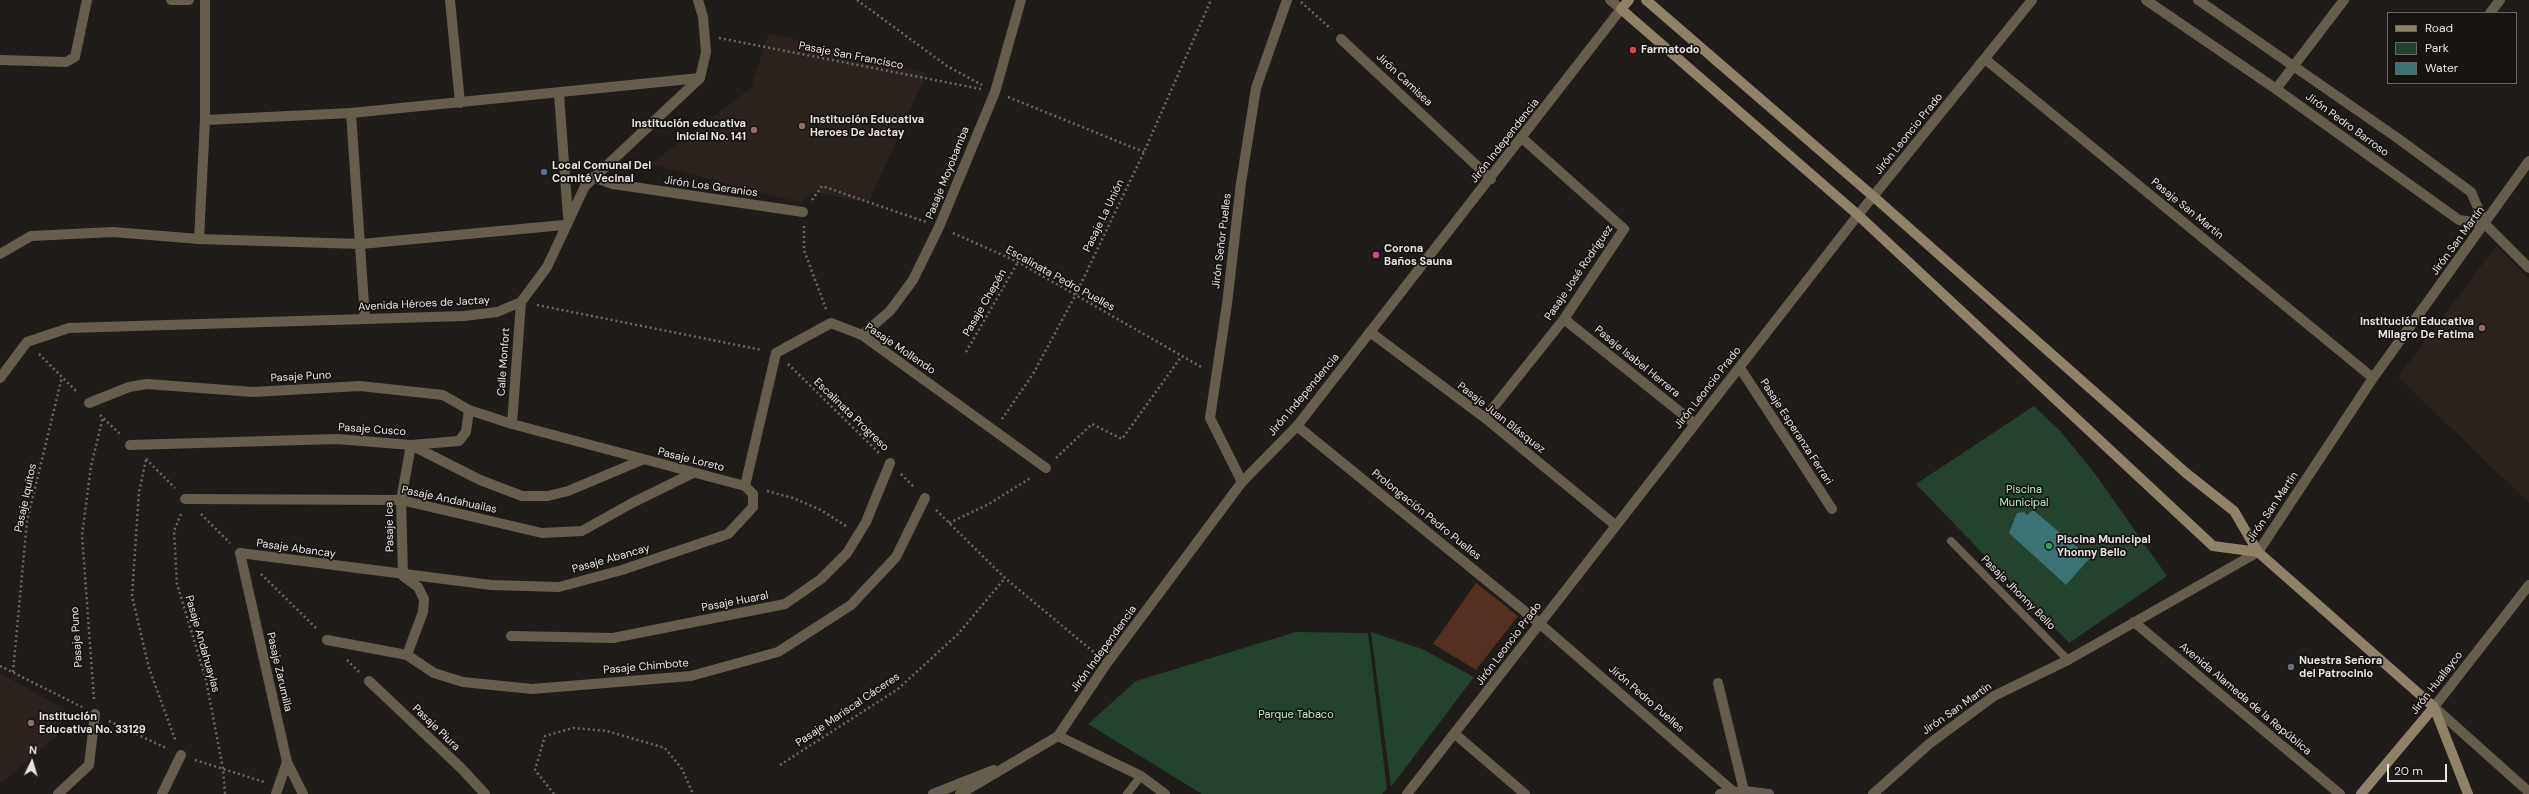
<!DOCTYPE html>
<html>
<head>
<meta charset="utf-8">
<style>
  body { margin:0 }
  #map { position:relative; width:2529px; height:794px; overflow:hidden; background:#201c1a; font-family:"DM Sans",sans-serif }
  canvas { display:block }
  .legend { position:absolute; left:2387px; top:12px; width:130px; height:72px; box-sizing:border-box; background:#171311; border:1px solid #6a6765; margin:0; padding:5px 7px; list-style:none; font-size:12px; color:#e7e4e3 }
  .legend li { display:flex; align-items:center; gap:8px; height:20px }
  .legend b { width:20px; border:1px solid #6a6765 }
  .north { position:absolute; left:12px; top:742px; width:40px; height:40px; -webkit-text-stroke:3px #171311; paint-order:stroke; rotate:5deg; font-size:11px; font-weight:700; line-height:16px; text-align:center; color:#e7e4e3 }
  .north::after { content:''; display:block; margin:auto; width:14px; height:18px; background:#e7e4e3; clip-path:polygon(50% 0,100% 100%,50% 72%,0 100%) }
  .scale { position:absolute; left:2387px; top:764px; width:60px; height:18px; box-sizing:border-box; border:2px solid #e7e4e3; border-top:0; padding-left:5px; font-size:12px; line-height:14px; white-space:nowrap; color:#e7e4e3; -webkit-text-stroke:3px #171311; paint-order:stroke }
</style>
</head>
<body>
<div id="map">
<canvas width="2529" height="794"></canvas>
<ul class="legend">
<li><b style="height:5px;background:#908268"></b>Road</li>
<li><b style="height:11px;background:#23432f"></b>Park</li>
<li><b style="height:11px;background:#3a7373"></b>Water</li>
</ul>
<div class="north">N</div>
<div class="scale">20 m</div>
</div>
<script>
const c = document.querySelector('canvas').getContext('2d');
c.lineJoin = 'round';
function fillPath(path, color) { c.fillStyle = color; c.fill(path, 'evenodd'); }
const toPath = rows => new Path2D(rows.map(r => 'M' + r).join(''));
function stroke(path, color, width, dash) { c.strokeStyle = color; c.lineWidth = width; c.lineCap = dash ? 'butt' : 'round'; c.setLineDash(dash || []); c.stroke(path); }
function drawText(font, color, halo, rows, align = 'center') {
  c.font = font + ' "DM Sans",sans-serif'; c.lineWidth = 3.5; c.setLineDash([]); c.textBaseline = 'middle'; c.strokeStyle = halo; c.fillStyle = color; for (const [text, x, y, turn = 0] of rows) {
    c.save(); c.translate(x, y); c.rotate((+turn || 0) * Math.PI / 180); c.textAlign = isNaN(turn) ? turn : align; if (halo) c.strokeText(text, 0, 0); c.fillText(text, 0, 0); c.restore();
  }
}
fillPath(toPath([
  [769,33,927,73,868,203,814,192,801,203,651,164,751,88],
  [2496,246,2529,279,2529,503,2398,377],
  [0,673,66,710,57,736,0,784]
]), '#2d231e');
fillPath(toPath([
  [2034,406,2060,431,2093,471,2167,576,2069,643,1916,484],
  [1296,632,1368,633,1387,789,1382,794,1202,794,1088,724,1136,681],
  [1371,632,1422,649,1474,677,1391,787]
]), '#23432f');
fillPath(toPath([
  [2033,510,2090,558,2066,585,2009,533,2017,513,2024,512,2027,515]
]), '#3a7373');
fillPath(toPath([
  [1476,583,1518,616,1476,670,1433,644]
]), '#553020');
stroke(toPath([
  [857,0,947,66,982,85],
  [1301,2,1331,29],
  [719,38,981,89],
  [1008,97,1144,152],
  [812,200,822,186,926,222],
  [804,226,804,250,826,309],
  [953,233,1018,262,1203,368],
  [537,305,762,350],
  [966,352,1018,262],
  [39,354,78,393],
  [788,364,879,453],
  [100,415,121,435],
  [1002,419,1033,374,1075,296,1144,152,1211,0],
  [1056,458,1092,424,1122,439,1181,357],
  [146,459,175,488],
  [146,460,139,492,132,596,149,668,176,742],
  [901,474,915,488],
  [767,491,793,498,821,510,846,526],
  [936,510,1005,578,1096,654],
  [181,514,174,531,177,584,206,680,223,769,225,794],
  [201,514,230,543],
  [949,523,989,504,1032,477],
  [261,574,317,629],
  [347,660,359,672],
  [0,666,82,707],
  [13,672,27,521,62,377],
  [94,699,82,535,91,466,103,417],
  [109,721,168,749],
  [195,760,264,782],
  [780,765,898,689,958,634,1005,578],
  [554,794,535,770,545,736,573,728,607,731,665,748,682,769,693,794]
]), '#6e6a68', 2.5, [2, 3]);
stroke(toPath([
  [1951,541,2068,660],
  [1127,794,1141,776]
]), '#665d4d', 8);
stroke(toPath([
  [171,0,189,0],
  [450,0,460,103],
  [2146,0,2276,89,2459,220,2485,224,2529,268],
  [2198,0,2396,137,2471,192,2485,224],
  [2490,13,2500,0],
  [1341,39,1491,179],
  [1985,59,2373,378],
  [0,60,66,62,75,57,87,0],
  [2276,89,2344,0],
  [559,94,568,217],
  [351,113,365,319],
  [205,120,351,113,700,78],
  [592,177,613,184,803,212],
  [199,239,205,120,205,0],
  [0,254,31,236,113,232,199,239,361,244,564,225],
  [1564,319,1695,424],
  [1370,332,1485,418,1615,525],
  [862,335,890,311,913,280,939,227,995,92,1021,0],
  [1740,368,1832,509],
  [89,403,129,387,147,384,253,392,360,386,443,395,469,410,512,424,745,486],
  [1485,418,1564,319,1624,229,1522,138],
  [512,424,521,302],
  [1297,426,1539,623,1736,794],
  [130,445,337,439,411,445,480,480,522,496,548,496,568,491,642,460],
  [1242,482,1210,418,1227,304,1241,183,1256,88,1287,0],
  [745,486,776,353,831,323,862,335,1046,468],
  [185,499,401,500,542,533,582,531,632,503,693,473],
  [2134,622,2340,794],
  [511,636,613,638,785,604,821,579,847,553,866,522,890,463],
  [327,640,407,655,434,673,463,682,532,689,691,676,778,652,851,605,896,557,925,498],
  [407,655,423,612,424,599,418,587,403,576,401,500,411,445,459,441,466,432,469,410],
  [369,681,462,769,485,794],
  [1718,683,1744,791],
  [2434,707,2529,792],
  [1455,734,1525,794],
  [1058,736,1141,776,1165,794],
  [58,794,89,765,95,714],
  [162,794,181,755],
  [276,794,287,762],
  [303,794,287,762,240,553,491,585,559,587,622,570,728,534,753,507,753,494,745,486],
  [933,794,994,770],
  [1407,794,1858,215,2032,0],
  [1720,794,1744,791,1769,794],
  [1873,794,1929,744,1994,696,2068,660,2258,552,2373,378,2529,161]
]), '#665d4d', 10);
stroke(toPath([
  [0,378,27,342,69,328,464,316,497,312,521,302,547,267,585,186,700,78,706,52,703,17,698,0],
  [2434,707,2529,585],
  [960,794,1058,736,1107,663,1242,482,1297,426,1621,9,1610,0]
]), '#665d4d', 10);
stroke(toPath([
  [1629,0,1621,9,1858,215,2213,546,2258,552],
  [1646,0,1874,197,2186,473,2234,511,2258,552,2434,707,2468,794],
  [2361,794,2434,707]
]), '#908268', 10);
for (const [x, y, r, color] of [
  [1633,50,4,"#e0444e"],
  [802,126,4,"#8d6e63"],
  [754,130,4,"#8d6e63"],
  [544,172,4,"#5c6f8a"],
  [1376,255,4,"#d1479c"],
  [2482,328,4,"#8d6e63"],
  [2049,546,4,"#2e9e5b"],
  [2291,667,4,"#6b7280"],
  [31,723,4,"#8d6e63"]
]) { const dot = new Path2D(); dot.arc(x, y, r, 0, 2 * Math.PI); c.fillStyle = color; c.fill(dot); stroke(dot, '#171311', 1.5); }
drawText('bold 11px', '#e7e4e3', '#171311', [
  ["Farmatodo",1641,50],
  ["Institución Educativa",810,120],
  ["Heroes De Jactay",810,133],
  ["Institución educativa",746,124,"right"],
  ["inicial No. 141",746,137,"right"],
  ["Local Comunal Del",552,166],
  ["Comité Vecinal",552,179],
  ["Corona",1384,249],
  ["Baños Sauna",1384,262],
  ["Institución Educativa",2474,322,"right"],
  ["Milagro De Fatima",2474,335,"right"],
  ["Piscina Municipal",2057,540],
  ["Yhonny Bello",2057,553],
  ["Nuestra Señora",2299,661],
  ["del Patrocinio",2299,674],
  ["Institución",39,717],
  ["Educativa No. 33129",39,730]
], 'left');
drawText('11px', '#e7e4e3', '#171311', [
  ["Pasaje San Francisco",851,56,11],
  ["Jirón Camisea",1404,80,43],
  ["Jirón Pedro Barroso",2347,125,36],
  ["Jirón Leoncio Prado",1909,134,-51],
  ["Jirón Independencia",1505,141,-52],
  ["Pasaje Moyobamba",948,173,-68],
  ["Jirón Los Geranios",711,187,8],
  ["Pasaje San Martín",2187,209,39],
  ["Pasaje La Unión",1104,216,-64],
  ["Jirón Señor Puelles",1222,241,-83],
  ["Jirón San Martín",2458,241,-54],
  ["Pasaje José Rodríguez",1579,273,-56],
  ["Escalinata Pedro Puelles",1060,279,29],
  ["Pasaje Chepén",985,303,-60],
  ["Avenida Héroes de Jactay",424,304,-3],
  ["Pasaje Mollendo",900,349,34],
  ["Calle Monfort",504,362,-86],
  ["Pasaje Isabel Herrera",1637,362,39],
  ["Pasaje Puno",301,377,-3],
  ["Jirón Leoncio Prado",1708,388,-52],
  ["Jirón Independencia",1304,395,-50],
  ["Escalinata Progreso",851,415,44],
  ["Pasaje Juan Blásquez",1501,418,38],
  ["Pasaje Cusco",372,430,4],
  ["Pasaje Esperanza Ferrari",1796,432,57],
  ["Pasaje Loreto",691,460,14],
  ["Pasaje Iquitos",26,498,-78],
  ["Pasaje Andahuailas",449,500,12],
  ["Jirón San Martín",2273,507,-56],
  ["Prolongación Pedro Puelles",1426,515,39],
  ["Pasaje Ica",390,527,-91],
  ["Pasaje Abancay",296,549,8],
  ["Pasaje Abancay",611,559,-16],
  ["Pasaje Jhonny Bello",2018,593,45],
  ["Pasaje Huaral",735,602,-11],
  ["Pasaje Puno",77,637,-94],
  ["Pasaje Andahuaylas",202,644,74],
  ["Jirón Leoncio Prado",1509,644,-53],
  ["Jirón Independencia",1104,649,-54],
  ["Pasaje Chimbote",646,667,-5],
  ["Pasaje Zarumilla",279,672,77],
  ["Jirón Huallayco",2437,683,-52],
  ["Jirón Pedro Puelles",1646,699,41],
  ["Avenida Alameda de la República",2245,699,40],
  ["Jirón San Martín",1957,709,-35],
  ["Pasaje Mariscal Cáceres",848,710,-34],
  ["Pasaje Piura",436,728,44]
]);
drawText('11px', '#adefc3', '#171311', [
  ["Piscina",2024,490],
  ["Municipal",2024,503],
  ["Parque Tabaco",1296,715]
]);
</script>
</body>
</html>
